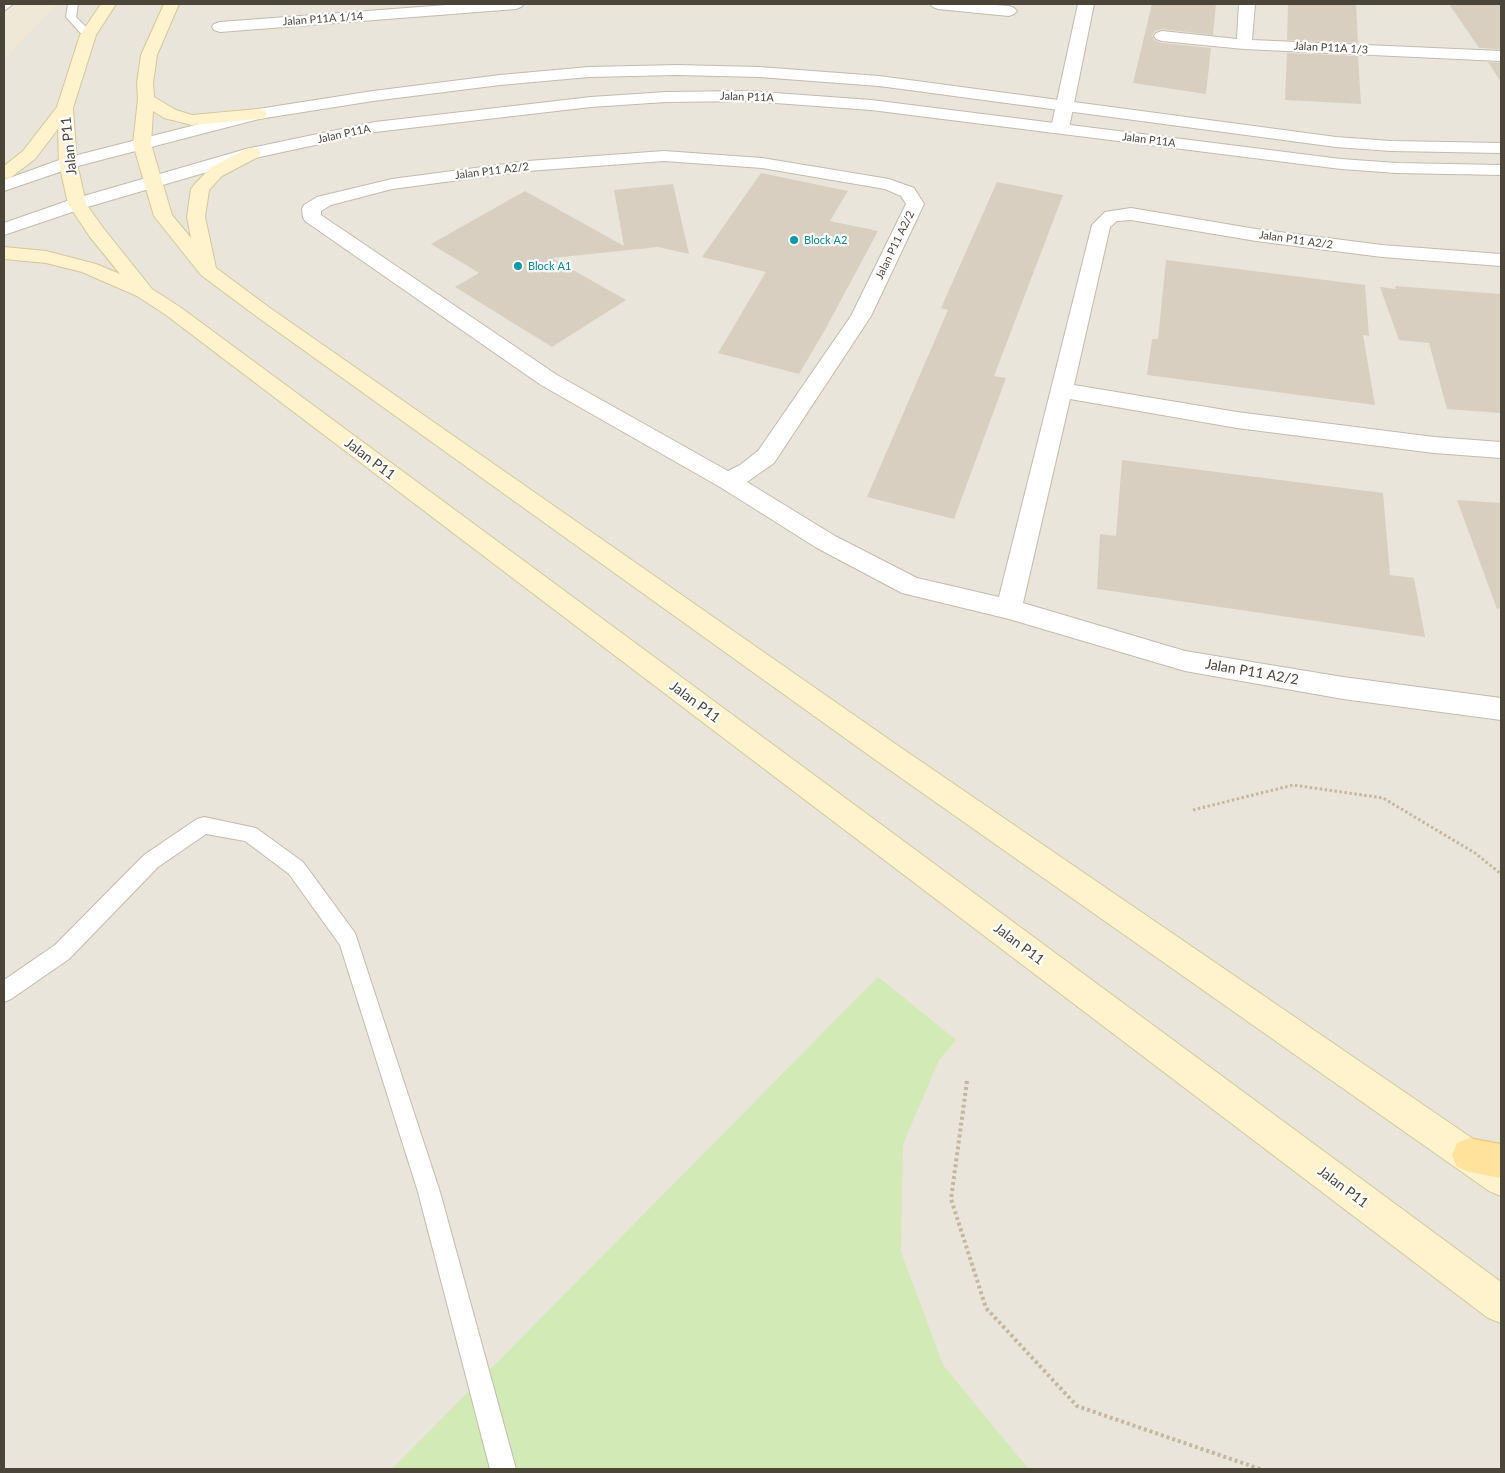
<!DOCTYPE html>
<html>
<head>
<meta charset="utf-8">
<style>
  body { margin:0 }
  #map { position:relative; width:1505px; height:1473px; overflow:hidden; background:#f6f3ec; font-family:Lato,sans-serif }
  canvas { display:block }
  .frame { position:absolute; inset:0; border:5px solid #4b4439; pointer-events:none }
</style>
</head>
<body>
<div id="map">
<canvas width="1505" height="1473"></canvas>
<div class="frame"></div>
</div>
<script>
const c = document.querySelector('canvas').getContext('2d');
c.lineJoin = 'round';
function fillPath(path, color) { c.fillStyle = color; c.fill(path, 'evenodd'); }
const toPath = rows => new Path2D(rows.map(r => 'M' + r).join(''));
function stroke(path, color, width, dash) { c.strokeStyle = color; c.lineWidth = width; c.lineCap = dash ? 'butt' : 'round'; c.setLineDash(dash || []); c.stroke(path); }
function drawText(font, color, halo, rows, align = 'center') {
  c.font = font + ' Lato,sans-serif'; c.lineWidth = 4.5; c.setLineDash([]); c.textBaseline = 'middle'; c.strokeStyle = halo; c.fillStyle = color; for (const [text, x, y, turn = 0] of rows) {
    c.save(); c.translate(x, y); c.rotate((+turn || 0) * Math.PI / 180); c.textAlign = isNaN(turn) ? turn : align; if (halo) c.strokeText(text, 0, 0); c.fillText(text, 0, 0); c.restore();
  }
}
fillPath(toPath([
  [4,4,1501,4,1501,1469,4,1469]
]), '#eae5da');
fillPath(toPath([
  [4,4,57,4,8,56,4,56]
]), '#efe8d6');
fillPath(toPath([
  [878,977,956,1040,939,1060,903,1144,901,1252,943,1365,1026,1466,1032,1469,392,1469]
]), '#d2eab5');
fillPath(toPath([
  [1152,4,1216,4,1213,35,1162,29,1155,31,1152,35,1154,40,1162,43,1211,48,1206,94,1133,83],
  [1288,4,1356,4,1358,43,1287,40],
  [1449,4,1501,4,1501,49,1479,48],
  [1287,53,1358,56,1361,104,1285,100],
  [1488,62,1501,63,1501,82],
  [761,173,848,191,830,221,878,231,826,328,799,374,718,353,766,272,702,257],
  [997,182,1063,195,994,376,1006,378,954,519,867,497,948,310,941,308],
  [673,184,689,254,658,247,552,258,626,300,552,347,455,287,479,273,431,244,525,191,624,246,614,190],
  [1166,260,1365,285,1369,336,1363,335,1375,405,1147,375,1152,339,1158,339],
  [1395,286,1501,294,1501,413,1447,409,1429,343,1399,340,1380,287,1396,289],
  [1122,460,1383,493,1390,575,1414,578,1425,637,1097,589,1100,534,1116,536],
  [1457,500,1501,503,1501,608,1497,609]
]), '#d8cfc1');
const service = toPath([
  [4,4,13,4,4,11,4,4],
  [68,4,78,4,76,17,92,33,92,37,84,37,68,19,66,17,68,4],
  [204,817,256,828,303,862,355,933,440,1192,516,1469,490,1469,418,1192,340,945,289,874,245,841,206,834,158,867,69,959,11,999,4,1002,4,980,55,945,144,855,197,819,204,817]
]);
const minor = toPath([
  [460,4,524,4,521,7,516,9,220,32,214,30,212,27,214,24,220,22,460,4],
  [930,4,982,4,1009,6,1014,8,1017,11,1014,14,1009,16,938,9,933,7,930,4],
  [1078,4,1094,4,1069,128,1066,132,1060,133,1054,132,1051,128,1078,4],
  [1239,4,1255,4,1252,40,1501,51,1501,61,1244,49,1162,41,1156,39,1154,36,1156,33,1162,31,1237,39,1239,4],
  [664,151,762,158,889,179,914,188,924,204,871,316,774,463,747,482,835,536,917,578,999,597,1092,225,1105,212,1131,208,1256,229,1382,245,1501,254,1501,266,1382,257,1256,241,1131,220,1117,221,1110,227,1074,385,1237,412,1434,437,1501,442,1501,458,1434,453,1237,428,1070,399,1023,603,1185,651,1343,677,1501,698,1501,720,1343,699,1185,671,1009,619,902,593,817,548,720,487,541,385,305,221,303,217,302,209,304,205,317,197,392,179,528,161,664,151],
  [664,161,762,168,885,189,901,196,906,204,851,316,758,451,740,465,728,471,557,375,321,215,321,211,331,205,392,189,528,171,664,161]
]);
const tertiary = toPath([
  [677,65,759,67,879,76,1336,137,1391,141,1501,143,1501,153,1391,151,1336,147,879,86,759,77,677,75,589,77,500,85,373,101,259,119,74,167,4,191,4,180,62,159,258,109,373,91,500,75,589,67,677,65],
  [748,91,871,100,1341,159,1397,163,1501,165,1501,175,1397,173,1341,169,871,110,748,101,666,102,591,107,375,132,255,158,84,208,4,235,4,223,70,200,246,149,375,122,591,97,666,92,748,91]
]);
const secondary = toPath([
  [101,4,116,4,96,35,73,108,77,163,86,204,104,229,152,289,180,307,1501,1282,1501,1323,1488,1318,166,315,137,296,82,272,46,263,4,259,4,247,46,251,96,264,120,274,90,237,68,204,59,163,58,129,35,159,10,178,4,179,4,166,23,151,57,107,80,35,101,4],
  [164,4,179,4,157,55,153,83,154,97,176,110,192,115,258,109,264,110,267,114,264,118,258,119,192,125,164,118,153,111,151,144,172,215,191,238,187,217,191,189,194,185,210,168,246,149,252,148,258,149,261,153,258,157,222,176,209,190,205,217,216,268,270,308,897,745,1501,1158,1501,1196,1489,1191,877,761,256,316,201,275,154,216,133,144,138,99,137,83,141,55,164,4]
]);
const primary = toPath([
  [1469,1138,1501,1144,1501,1178,1469,1172,1457,1167,1452,1155,1457,1143,1469,1138]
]);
stroke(service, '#c2bbae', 2);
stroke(minor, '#c2bbae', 2);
stroke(tertiary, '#c2bbae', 2);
stroke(secondary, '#d6c79b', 2);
stroke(primary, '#e6c16a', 2);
stroke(toPath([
  [1193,810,1293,785,1383,798,1475,853,1501,874]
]), '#c4b79f', 3, [2.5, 2.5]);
stroke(toPath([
  [967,1081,951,1199,986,1308,1077,1406,1260,1469]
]), '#c4b79f', 4, [3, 3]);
fillPath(service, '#fff');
fillPath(minor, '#fff');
fillPath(tertiary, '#fff');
fillPath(secondary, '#fff3cd');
fillPath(primary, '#ffe39c');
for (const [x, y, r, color] of [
  [794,240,5,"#0f9aa8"],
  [518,266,5,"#0f9aa8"]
]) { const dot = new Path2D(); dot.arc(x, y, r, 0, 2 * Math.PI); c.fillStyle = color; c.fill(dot); stroke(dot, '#fff', 2); }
drawText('11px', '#4b4439', '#fff', [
  ["Jalan P11A 1/14",323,19,-4],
  ["Jalan P11A 1/3",1331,48,3],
  ["Jalan P11A",747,97,2],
  ["Jalan P11A",344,134,-12],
  ["Jalan P11A",1149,140,7],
  ["Jalan P11 A2/2",492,171,-7],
  ["Jalan P11 A2/2",1296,240,8],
  ["Jalan P11 A2/2",895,245,-64]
]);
drawText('11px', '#0d838f', '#fff', [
  ["Block A2",804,240],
  ["Block A1",528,266]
], 'left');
drawText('14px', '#4b4439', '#fff', [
  ["Jalan P11",69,146,-96],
  ["Jalan P11",370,459,37],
  ["Jalan P11 A2/2",1252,672,10],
  ["Jalan P11",695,702,37],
  ["Jalan P11",1019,944,37],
  ["Jalan P11",1343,1187,37]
]);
</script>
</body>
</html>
